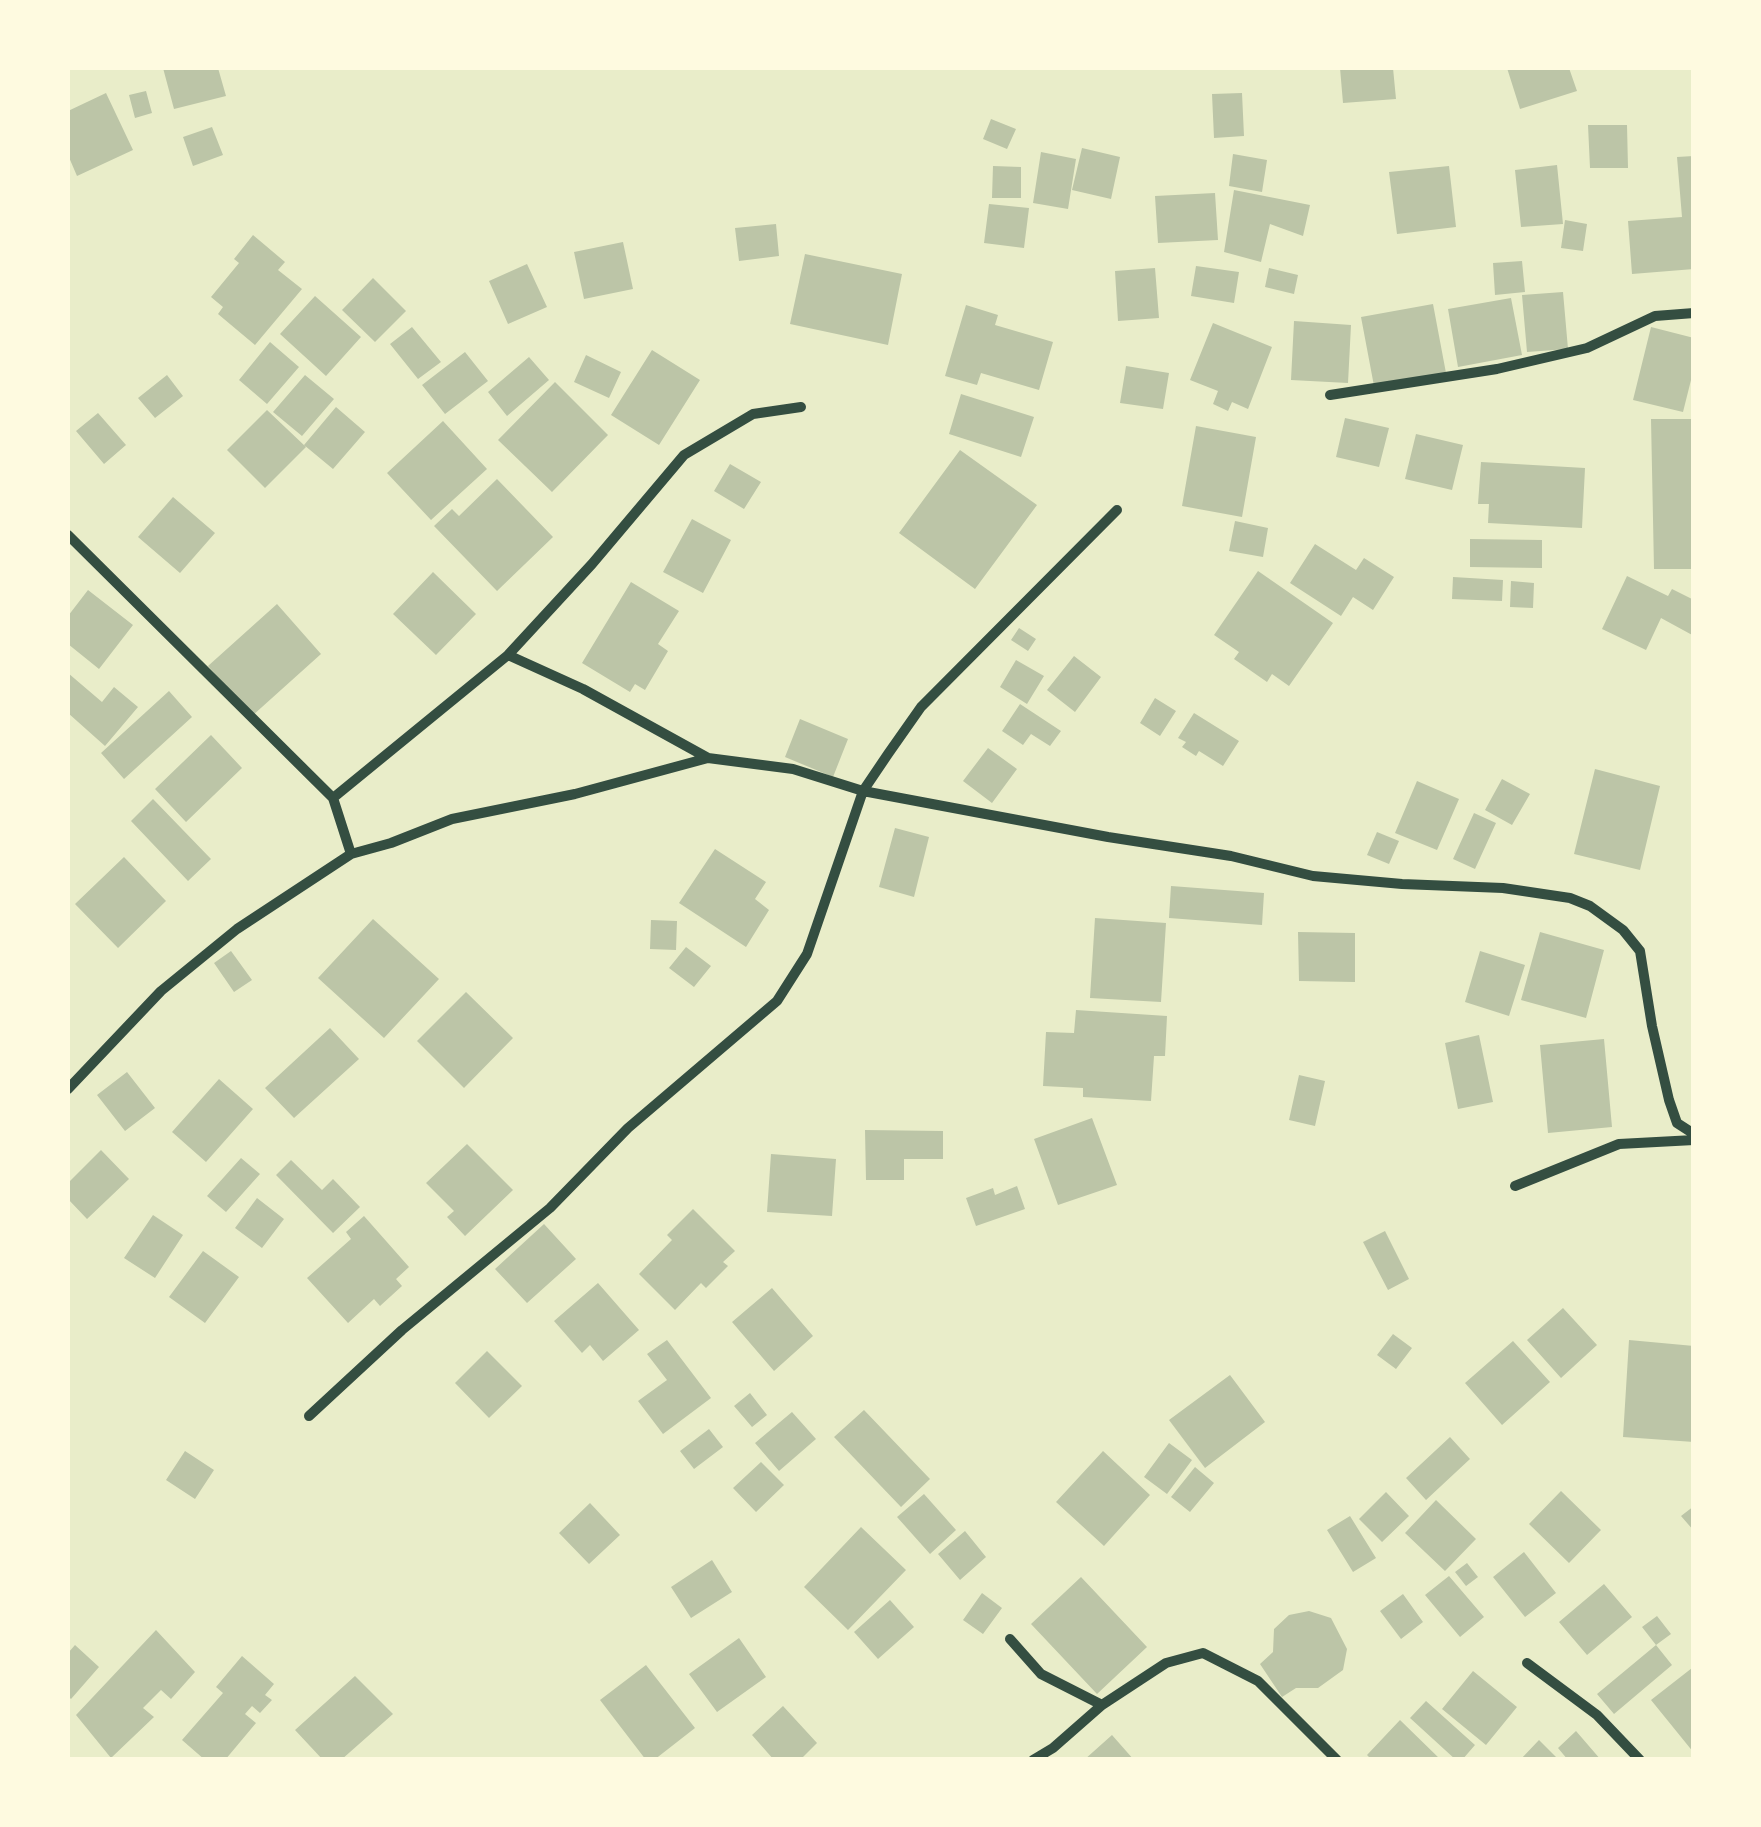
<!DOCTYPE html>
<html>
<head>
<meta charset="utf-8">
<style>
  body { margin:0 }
  #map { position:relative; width:1761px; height:1827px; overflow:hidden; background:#e9edc9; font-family:"DM Sans",sans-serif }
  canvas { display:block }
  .frame { position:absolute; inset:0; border:70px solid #fefae0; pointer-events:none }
</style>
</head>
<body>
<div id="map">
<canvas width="1761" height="1827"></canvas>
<div class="frame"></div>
</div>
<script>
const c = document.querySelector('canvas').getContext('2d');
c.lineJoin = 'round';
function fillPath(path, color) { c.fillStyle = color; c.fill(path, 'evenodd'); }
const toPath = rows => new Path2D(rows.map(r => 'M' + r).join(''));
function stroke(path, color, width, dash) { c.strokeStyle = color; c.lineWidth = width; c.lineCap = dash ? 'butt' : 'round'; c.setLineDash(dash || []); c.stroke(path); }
fillPath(toPath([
  [163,68,218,68,226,96,174,109],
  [1340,68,1393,68,1396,99,1343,103],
  [1507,68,1569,68,1577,91,1520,109],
  [146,91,152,113,135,118,129,95],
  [106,93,133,150,77,176,68,155,68,111],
  [1242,93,1244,136,1214,138,1212,94],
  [991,119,1016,129,1007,149,983,139],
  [1588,125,1627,125,1628,168,1590,168],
  [212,127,223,155,193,166,183,137],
  [1082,148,1120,157,1111,199,1072,190],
  [1041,152,1076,159,1068,209,1033,203],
  [1233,154,1267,160,1262,192,1229,186],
  [1694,156,1694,269,1632,274,1628,221,1682,217,1677,157],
  [1557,165,1563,224,1521,227,1515,170],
  [993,166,1021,167,1021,198,992,198],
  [1449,166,1456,227,1397,234,1389,172],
  [1234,190,1310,205,1303,236,1270,224,1261,262,1224,252],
  [1215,193,1218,240,1158,243,1155,196],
  [989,204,1029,208,1024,248,984,243],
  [1565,220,1587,224,1583,251,1561,248],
  [776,224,779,256,739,261,735,228],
  [253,235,285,262,278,270,302,289,255,345,218,314,223,307,211,297,239,263,234,259],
  [623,242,633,289,584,299,574,252],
  [805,254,902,274,888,345,790,324],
  [1522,261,1525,292,1495,295,1493,263],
  [527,264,547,307,508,324,489,281],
  [1196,266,1239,272,1234,303,1191,296],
  [1155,268,1159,318,1118,321,1115,271],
  [1269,268,1298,275,1294,294,1265,287],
  [373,278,406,311,375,342,342,310],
  [1563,292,1568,349,1527,352,1522,295],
  [315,296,361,337,326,376,280,334],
  [1511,298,1522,355,1458,367,1448,309],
  [1433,304,1446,373,1374,386,1361,317],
  [966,305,998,315,995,325,1053,342,1039,390,981,373,977,385,945,376],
  [1294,321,1351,325,1348,383,1291,380],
  [1213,323,1272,347,1248,409,1232,402,1228,411,1213,404,1218,391,1190,380],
  [412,327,441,362,418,379,390,344],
  [1651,327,1694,338,1694,368,1683,412,1633,400],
  [270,342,299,367,267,404,239,380],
  [652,350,700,380,659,445,611,415],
  [465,352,488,381,445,414,422,385],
  [586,355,621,372,609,398,574,382],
  [529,357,549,380,507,416,488,392],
  [1126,366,1169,373,1163,409,1120,403],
  [167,375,183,396,155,418,138,398],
  [305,375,334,399,302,436,273,412],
  [555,382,608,435,552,492,498,440],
  [961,394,1034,417,1021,457,949,434],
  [336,407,365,432,333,469,304,445],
  [267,410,306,447,265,488,227,450],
  [98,413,126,445,104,464,76,431],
  [1345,418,1389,428,1379,467,1336,457],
  [1651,419,1694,419,1694,569,1654,569],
  [443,421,487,469,431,520,387,473],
  [1196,426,1256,437,1242,517,1182,506],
  [1416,434,1463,445,1452,490,1405,479],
  [960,450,1037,505,975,589,899,533],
  [1481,462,1585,468,1582,528,1488,523,1489,504,1478,504],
  [730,464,761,482,744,509,714,491],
  [497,479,553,537,497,591,434,526,452,509,459,516],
  [173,497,215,533,180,573,138,537],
  [692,519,731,540,703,593,663,572],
  [1235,521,1268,528,1263,557,1229,551],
  [1470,539,1542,540,1542,568,1470,567],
  [1315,544,1356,570,1364,558,1394,577,1373,610,1353,597,1341,616,1290,583],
  [1258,571,1333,623,1289,686,1272,674,1267,682,1234,659,1239,652,1214,635],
  [433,572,476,614,436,655,393,614],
  [1627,576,1668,596,1672,589,1694,600,1694,636,1661,618,1646,650,1602,629],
  [1453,577,1503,580,1502,601,1452,599],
  [1511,581,1534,583,1533,608,1510,607],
  [631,582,679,611,658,644,668,651,645,690,635,684,630,692,582,663],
  [88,590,133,625,99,669,68,644,68,616],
  [277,604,321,654,252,716,208,666],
  [1019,628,1036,639,1028,651,1011,640],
  [1074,656,1101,677,1075,712,1047,690],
  [1016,660,1044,676,1027,704,1000,687],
  [68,673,102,702,114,687,138,707,105,746,68,713],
  [169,691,192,717,124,779,101,753],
  [1155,698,1176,711,1160,736,1140,723],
  [1020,704,1061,731,1050,746,1031,734,1023,745,1002,731],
  [1194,713,1239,741,1223,766,1199,751,1196,756,1182,747,1186,742,1178,738],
  [800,719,848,739,833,777,785,757],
  [211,735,242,768,186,822,155,789],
  [988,748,1017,769,992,803,963,781],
  [1595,769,1660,786,1640,870,1574,854],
  [1502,779,1530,794,1512,825,1485,810],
  [1417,781,1459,799,1437,850,1395,833],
  [153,799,211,859,188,881,131,821],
  [1474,813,1496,823,1475,869,1453,859],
  [895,828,929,837,914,897,879,887],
  [1377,832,1399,841,1389,864,1367,855],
  [715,849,766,882,755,899,769,910,746,947,679,903],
  [124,857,166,901,118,948,75,904],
  [1171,886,1264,893,1262,925,1169,918],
  [1095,918,1166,923,1161,1002,1090,998],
  [373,919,439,979,384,1038,318,978],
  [651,920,677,921,676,950,650,949],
  [1298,932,1355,933,1355,982,1299,981],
  [1540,932,1604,950,1586,1018,1521,1000],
  [686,947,711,966,694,987,669,968],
  [231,951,252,980,234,992,214,963],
  [1480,951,1525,965,1509,1016,1465,1002],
  [466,992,513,1038,464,1088,417,1041],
  [1076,1010,1167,1016,1165,1056,1154,1056,1151,1101,1083,1097,1083,1088,1043,1086,1046,1032,1074,1033],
  [330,1028,359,1059,294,1118,265,1088],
  [1479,1035,1493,1102,1458,1109,1445,1043],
  [1604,1039,1612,1127,1548,1133,1540,1045],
  [127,1072,155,1108,125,1131,97,1095],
  [1299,1075,1325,1081,1315,1126,1289,1120],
  [219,1079,253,1109,206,1162,172,1132],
  [1092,1118,1117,1185,1058,1205,1034,1139],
  [865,1130,943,1131,943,1159,904,1159,904,1180,866,1180],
  [467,1144,513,1190,465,1236,447,1217,454,1211,426,1183],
  [101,1150,129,1179,87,1219,68,1199,68,1183],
  [771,1154,836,1159,832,1216,767,1212],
  [241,1158,260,1174,226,1212,207,1196],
  [291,1160,322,1190,333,1179,360,1207,333,1233,276,1175],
  [1017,1186,1025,1209,976,1226,966,1198,993,1188,995,1195],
  [257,1198,284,1219,262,1248,235,1228],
  [693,1209,735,1251,723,1262,728,1266,706,1288,701,1283,675,1310,639,1274,672,1240,667,1235],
  [153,1215,183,1235,155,1278,124,1258],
  [364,1216,409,1267,396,1279,402,1286,380,1306,374,1299,348,1323,307,1278,351,1239,346,1232],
  [544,1224,576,1259,527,1303,495,1269],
  [1385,1231,1409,1279,1388,1290,1363,1242],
  [203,1251,239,1277,205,1323,169,1297],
  [598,1283,639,1330,603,1361,590,1345,582,1353,554,1321],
  [772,1288,813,1336,774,1371,732,1322],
  [1563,1308,1597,1345,1561,1378,1527,1340],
  [1393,1334,1412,1348,1396,1369,1377,1355],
  [667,1340,711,1398,663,1434,638,1401,667,1380,647,1354],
  [1629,1340,1694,1346,1694,1442,1623,1437],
  [1513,1341,1550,1382,1502,1425,1465,1383],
  [487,1351,522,1386,489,1418,455,1383],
  [1230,1375,1265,1422,1205,1468,1169,1420],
  [750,1393,767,1415,752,1427,734,1406],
  [864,1410,930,1479,901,1507,834,1437],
  [792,1412,816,1439,779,1471,755,1443],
  [709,1429,723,1447,694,1469,680,1451],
  [1450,1437,1470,1459,1426,1500,1406,1478],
  [1169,1443,1192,1460,1167,1494,1144,1477],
  [185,1451,214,1470,195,1499,166,1480],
  [1103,1451,1150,1495,1104,1546,1056,1502],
  [761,1462,784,1485,756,1512,733,1488],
  [1195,1467,1214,1483,1190,1512,1171,1497],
  [1561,1491,1601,1530,1569,1563,1529,1524],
  [1386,1492,1409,1516,1382,1542,1359,1519],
  [924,1494,956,1530,930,1554,897,1517],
  [1436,1500,1476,1539,1445,1571,1405,1533],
  [590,1503,620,1535,589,1564,559,1533],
  [1694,1506,1694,1531,1681,1516],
  [1350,1516,1376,1558,1353,1572,1327,1530],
  [861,1527,906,1570,848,1630,804,1587],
  [965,1531,986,1557,960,1580,938,1554],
  [1524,1552,1556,1593,1525,1617,1493,1577],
  [712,1560,732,1592,691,1618,671,1587],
  [1467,1563,1478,1577,1466,1586,1455,1572],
  [1449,1576,1484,1617,1460,1637,1425,1595],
  [1081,1577,1147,1647,1097,1694,1031,1624],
  [1604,1584,1632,1617,1587,1655,1559,1622],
  [982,1593,1002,1608,983,1634,963,1620],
  [1403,1594,1423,1622,1401,1639,1380,1611],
  [890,1600,914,1627,878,1659,854,1632],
  [1309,1611,1331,1618,1347,1649,1343,1670,1318,1688,1296,1688,1282,1697,1260,1664,1273,1652,1274,1629,1289,1615],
  [1657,1616,1671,1634,1656,1645,1642,1627],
  [156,1630,195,1672,171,1699,161,1690,143,1708,154,1717,111,1758,76,1715],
  [739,1638,766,1677,717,1712,689,1674],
  [75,1645,99,1667,71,1699,68,1696,68,1653],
  [1656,1645,1672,1665,1614,1714,1597,1694],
  [242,1656,274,1684,265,1695,272,1700,260,1713,252,1706,245,1714,256,1723,225,1760,205,1760,182,1740,223,1693,216,1687],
  [646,1665,695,1728,654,1760,646,1760,600,1700],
  [1692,1668,1694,1670,1694,1753,1651,1700],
  [1473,1671,1517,1707,1486,1745,1442,1709],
  [355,1676,393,1714,341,1760,323,1760,295,1730],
  [1426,1701,1475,1745,1462,1760,1456,1760,1410,1718],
  [783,1706,817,1743,800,1760,774,1760,752,1735],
  [1400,1720,1441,1760,1372,1760,1367,1755],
  [1576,1731,1601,1760,1568,1760,1558,1748],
  [1112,1735,1134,1760,1084,1760],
  [1539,1740,1559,1760,1520,1760]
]), '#bcc5a7');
stroke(toPath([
  [1330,395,1497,369,1587,348,1655,316,1694,313],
  [68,535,333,798,351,854],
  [508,655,583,689,708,758],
  [333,798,508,655,592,564,684,455,753,414,801,407],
  [68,1089,161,991,237,929,351,854,391,843,452,819,575,794,708,758,793,769,863,791,1108,837,1231,856,1313,876,1402,884,1503,888,1570,898,1590,906,1623,930,1640,951,1652,1026,1669,1100,1677,1123,1694,1134],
  [1515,1186,1619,1144,1694,1140],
  [309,1416,402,1330,550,1208,628,1128,777,1001,807,954,863,791,888,754,921,707,1117,510],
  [1010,1639,1041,1674,1102,1705],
  [1527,1663,1597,1715,1640,1760],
  [1033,1760,1053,1748,1102,1705,1166,1663,1203,1653,1258,1681,1337,1760]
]), '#344e41', 10);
</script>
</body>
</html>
